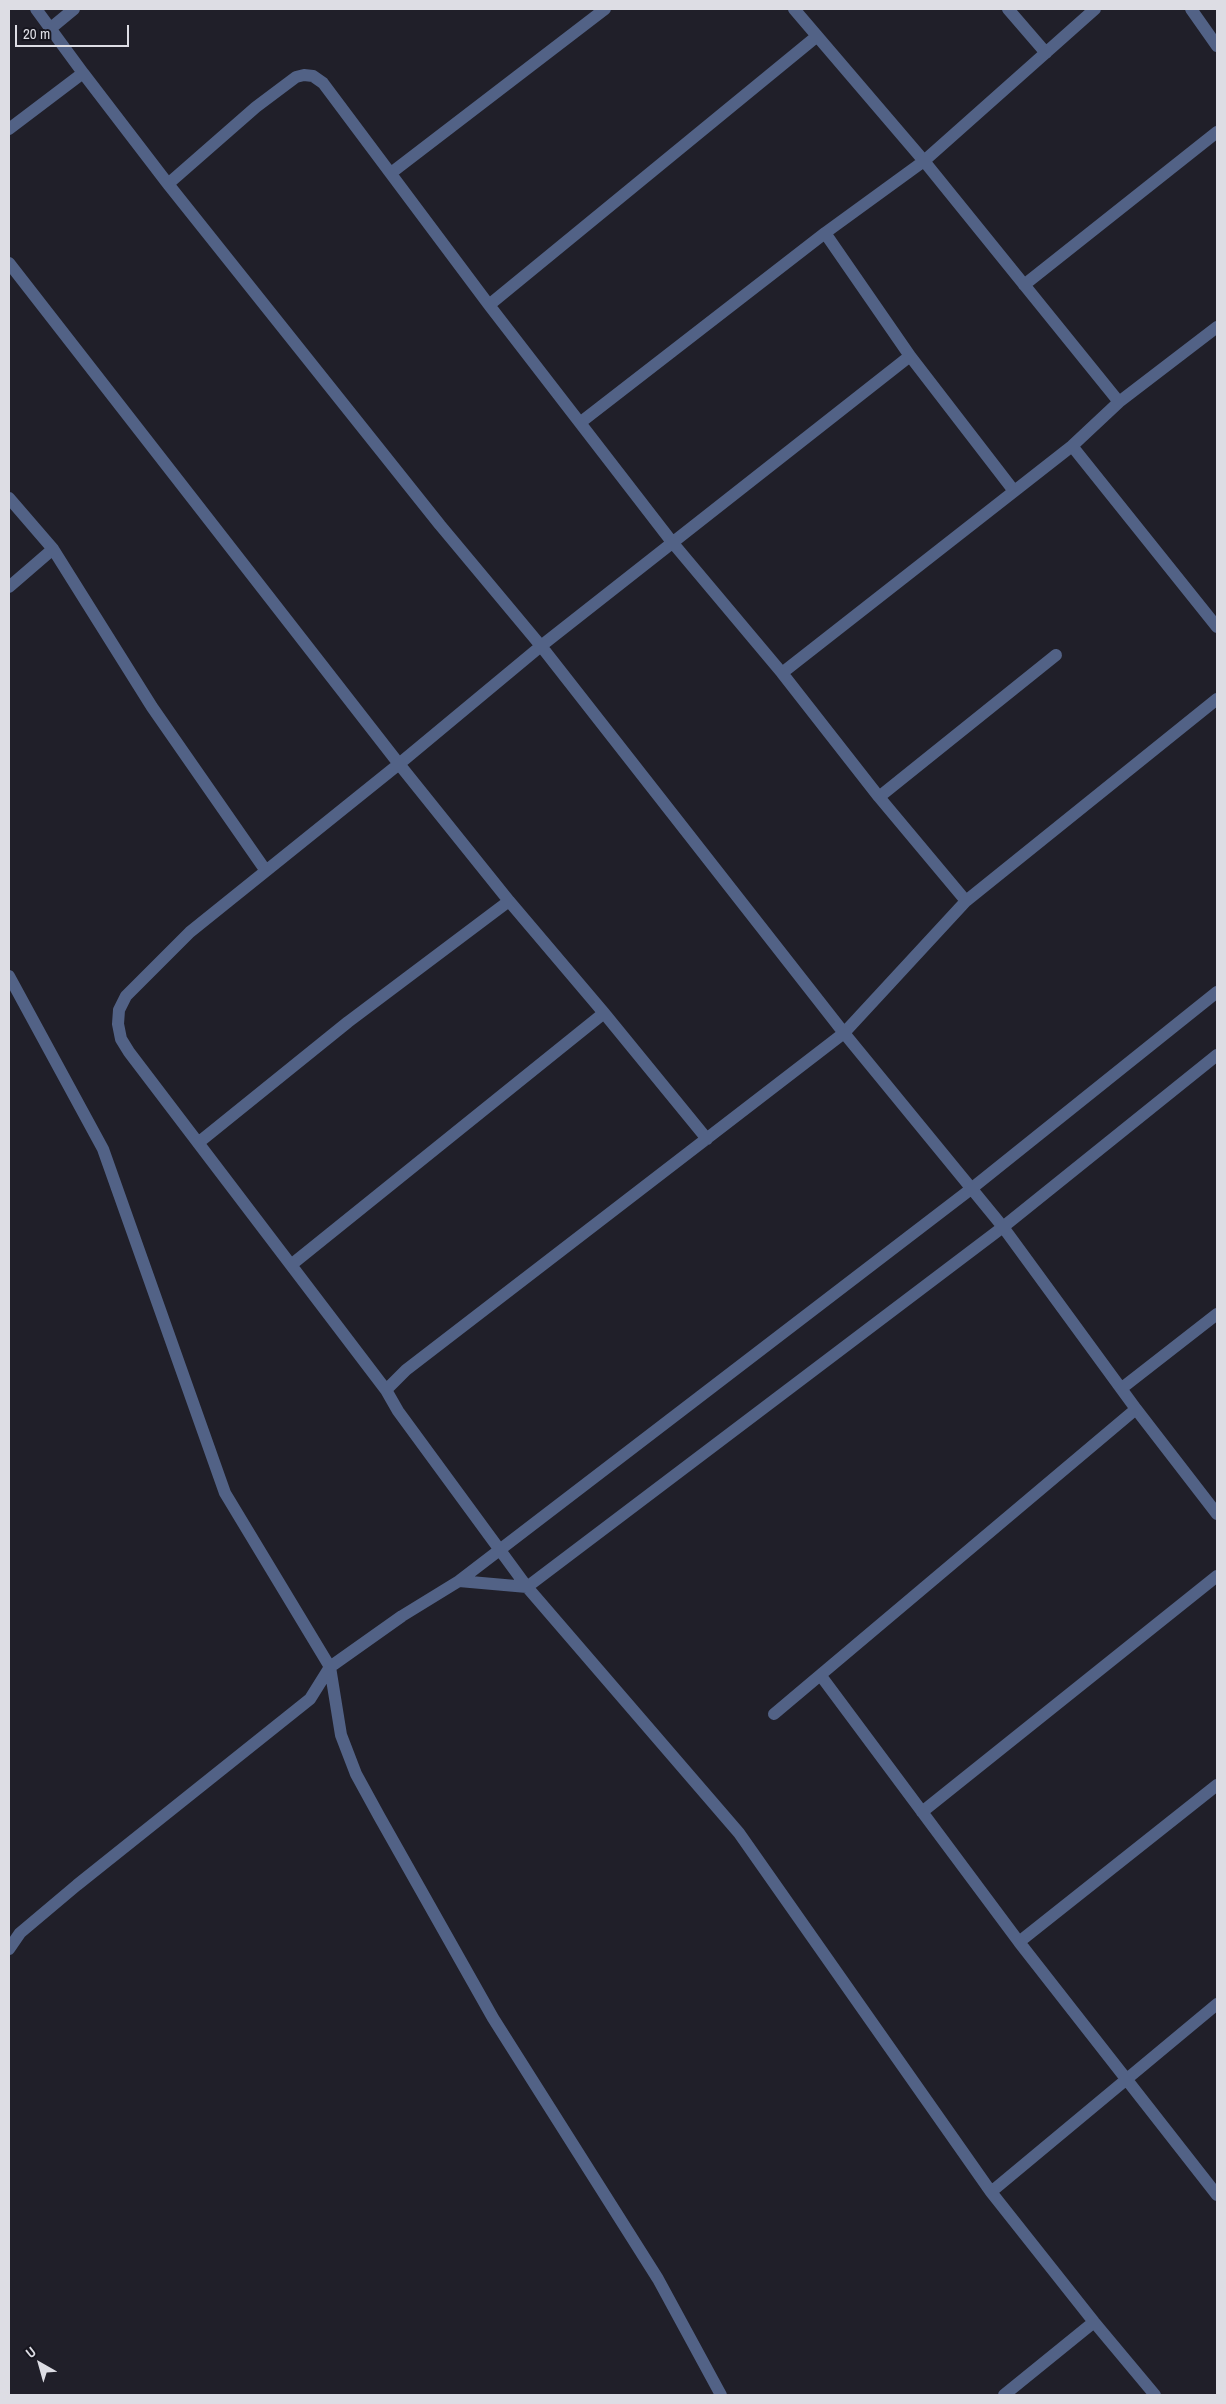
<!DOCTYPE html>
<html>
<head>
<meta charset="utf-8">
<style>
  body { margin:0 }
  #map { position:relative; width:1226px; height:2404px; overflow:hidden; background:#201f29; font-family:"Archivo Narrow",sans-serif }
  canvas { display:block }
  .frame { position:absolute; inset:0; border:10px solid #dddde4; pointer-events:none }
  .north { position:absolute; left:15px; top:2339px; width:50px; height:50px; -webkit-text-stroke:4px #17161f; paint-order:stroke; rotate:322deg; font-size:14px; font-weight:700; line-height:20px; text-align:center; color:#dddde4 }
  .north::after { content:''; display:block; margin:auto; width:18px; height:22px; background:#dddde4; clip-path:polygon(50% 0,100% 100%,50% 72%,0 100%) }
  .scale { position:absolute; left:15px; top:25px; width:114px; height:22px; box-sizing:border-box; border:2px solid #dddde4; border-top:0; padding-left:6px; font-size:15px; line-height:18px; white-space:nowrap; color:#dddde4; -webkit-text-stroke:4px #17161f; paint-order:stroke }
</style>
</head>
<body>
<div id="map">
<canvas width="1226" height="2404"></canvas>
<div class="frame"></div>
<div class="north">U</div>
<div class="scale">20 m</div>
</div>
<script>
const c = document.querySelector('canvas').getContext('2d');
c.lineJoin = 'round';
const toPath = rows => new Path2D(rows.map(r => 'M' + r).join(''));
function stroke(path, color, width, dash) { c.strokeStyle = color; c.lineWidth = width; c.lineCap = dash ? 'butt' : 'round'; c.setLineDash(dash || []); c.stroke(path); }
stroke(toPath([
  [36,9,83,73],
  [794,9,924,161,1119,402],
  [1008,9,1046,53],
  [1191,9,1217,46],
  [51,28,74,9],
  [9,129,83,73,168,184,440,525,541,646,844,1033,1003,1227,1136,1409,1217,1514],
  [391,173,605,9],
  [168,184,256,107,296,77,304,75,313,76,323,83,489,305,672,542,782,673,879,797,966,901],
  [825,233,910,356,1014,491],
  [9,263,399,764,509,901,604,1013,707,1139],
  [1024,285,1217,132],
  [489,305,816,37],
  [581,422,825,233,924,161,1095,9],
  [1072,446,1217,627],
  [9,498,53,549,152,707,266,871],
  [9,587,53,549],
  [782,673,1072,446,1119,402,1217,327],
  [879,797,1056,655],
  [9,976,103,1149,225,1493,330,1667,402,1616,459,1581,527,1587,1003,1227,1217,1055],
  [198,1143,348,1022,509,901],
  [291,1265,604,1013],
  [1122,1388,1217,1314],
  [386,1390,129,1052,121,1039,118,1024,119,1010,126,996,190,932,399,764,541,646,910,356],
  [459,1581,971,1189,1217,992],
  [330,1667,341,1735,356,1774,379,1816,493,2018,658,2279,721,2395],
  [821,1676,1019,1942,1217,2195],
  [774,1714,1136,1409],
  [922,1812,1217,1576],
  [1019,1942,1217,1785],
  [9,1949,20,1933,77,1885,310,1699,330,1667],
  [991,2192,739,1833,527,1587,398,1411,386,1390,406,1370,844,1033,966,901,1217,699],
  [1004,2395,1094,2322],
  [1155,2395,1094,2322,991,2192,1217,2004]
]), '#526286', 12);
</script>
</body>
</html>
